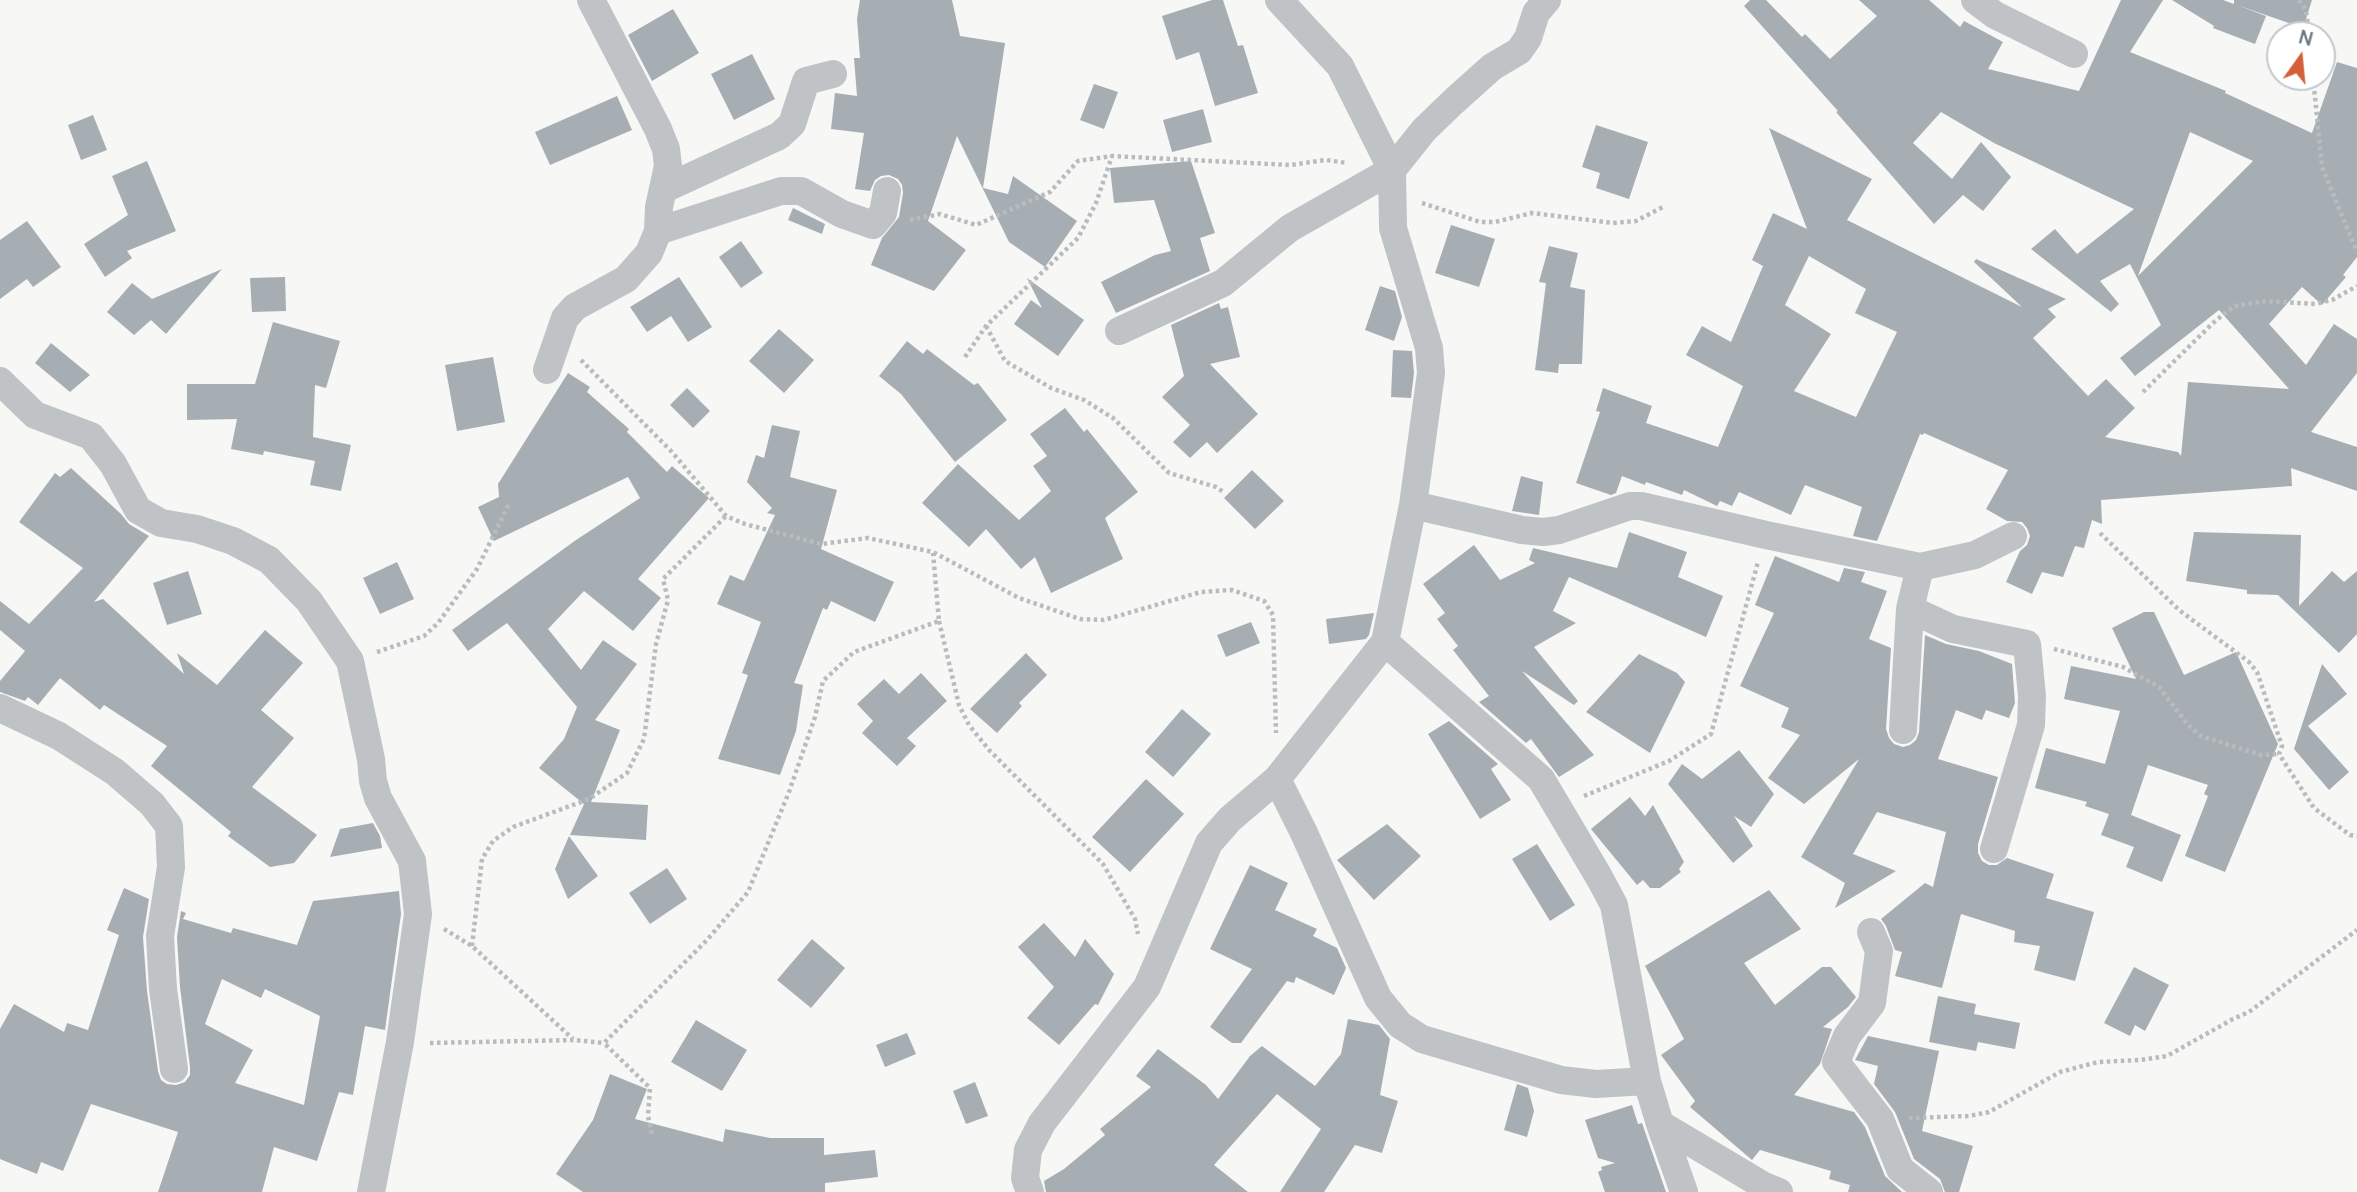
<!DOCTYPE html>
<html>
<head>
<meta charset="utf-8">
<style>
  body { margin:0 }
  #map { position:relative; width:2357px; height:1192px; overflow:hidden; background:#f7f7f5; font-family:Manrope,sans-serif }
  canvas { display:block }
  .north { position:absolute; left:2266px; top:21px; width:70px; height:70px; box-sizing:border-box; background:#fff; border:2px solid #c3c9cd; border-radius:50%; rotate:15deg; font-size:19px; font-weight:700; line-height:28px; text-align:center; color:#697783 }
  .north::after { content:''; display:block; margin:auto; width:24px; height:32px; background:#d36039; clip-path:polygon(50% 0,100% 100%,50% 72%,0 100%) }
</style>
</head>
<body>
<div id="map">
<canvas width="2357" height="1192"></canvas>
<div class="north">N</div>
</div>
<script>
const c = document.querySelector('canvas').getContext('2d');
c.lineJoin = 'round';
function fillPath(path, color) { c.fillStyle = color; c.fill(path, 'evenodd'); }
const toPath = rows => new Path2D(rows.map(r => 'M' + r).join(''));
function stroke(path, color, width, dash) { c.strokeStyle = color; c.lineWidth = width; c.lineCap = dash ? 'butt' : 'round'; c.setLineDash(dash || []); c.stroke(path); }
fillPath(toPath([
  [860,0,952,0,960,36,1005,43,983,188,1008,194,1013,176,1077,221,1045,267,1009,242,957,136,928,221,966,250,934,291,871,265,882,238,899,217,903,193,902,185,898,179,889,175,881,176,875,180,870,191,855,189,864,133,831,129,835,93,857,96,854,58,860,58,857,19],
  [1212,0,1223,0,1238,46,1243,45,1258,93,1215,106,1199,52,1176,60,1162,16],
  [1750,0,1766,0,1802,37,1805,34,1830,59,1877,16,1859,0,1929,0,1960,27,1964,21,2003,42,1988,69,2079,91,2121,0,2163,0,2130,52,2226,91,2225,93,2312,133,2337,62,2357,68,2357,257,2343,275,2346,277,2322,305,2302,287,2269,324,2306,365,2334,324,2357,339,2357,373,2311,432,2357,447,2357,491,2291,468,2292,486,2101,500,2102,524,2092,520,2084,548,2075,546,2063,577,2042,572,2032,594,2006,582,2020,551,2027,545,2030,536,2027,528,2022,522,2007,521,1986,509,2008,470,1924,433,1923,435,1920,434,1877,541,1853,536,1862,507,1805,485,1791,515,1739,492,1732,506,1720,501,1717,506,1684,490,1682,495,1646,482,1645,485,1622,476,1616,493,1611,495,1576,483,1600,412,1596,411,1603,388,1652,406,1646,423,1718,447,1743,386,1686,355,1702,326,1731,342,1763,266,1752,260,1773,213,1807,229,1769,128,1872,179,1847,220,2022,307,1974,262,1976,259,2066,299,2048,309,2056,317,2033,338,2088,396,2106,379,2135,408,2105,437,2178,452,2181,456,2188,382,2289,389,2219,310,2135,376,2120,358,2161,325,2130,264,2100,281,2119,304,2111,312,2031,249,2055,229,2077,254,2134,209,1994,143,1941,112,1913,143,1952,179,1981,142,2011,177,1983,211,1963,195,1934,224,1836,112,1838,111,1744,6],
  [2190,132,2253,161,2138,276,2158,220],
  [1809,256,1866,289,1855,313,1897,332,1856,417,1794,391,1831,334,1785,305],
  [2172,0,2223,0,2234,4,2234,0,2312,0,2303,28,2237,5,2266,16,2255,44,2213,28,2214,26],
  [673,9,699,53,652,81,628,35],
  [752,54,775,99,734,120,711,74],
  [1094,84,1118,92,1104,129,1080,120],
  [617,96,632,130,550,165,535,132],
  [1203,109,1212,142,1172,152,1163,120],
  [93,115,107,150,81,160,68,125],
  [1596,125,1648,142,1629,199,1596,188,1600,173,1582,167],
  [147,161,176,231,127,251,132,258,105,277,84,244,128,215,112,176],
  [1191,161,1215,233,1200,238,1210,271,1116,313,1101,282,1155,255,1171,251,1154,200,1114,203,1110,168],
  [793,208,825,224,822,234,788,220],
  [27,221,61,267,33,287,27,279,0,299,0,240],
  [1451,225,1495,239,1479,287,1435,273],
  [741,241,763,273,741,288,719,257],
  [1549,246,1578,253,1570,287,1585,290,1582,364,1559,364,1558,373,1535,370,1546,283,1539,282],
  [222,269,166,334,151,320,134,335,107,312,132,283,152,299],
  [285,277,286,311,252,312,250,278],
  [679,277,712,327,688,342,671,316,647,332,630,307],
  [1027,278,1084,320,1058,356,1014,324,1031,300,1042,308],
  [1380,286,1395,291,1402,317,1394,341,1365,330],
  [1219,303,1221,309,1228,307,1240,357,1210,364,1258,414,1217,453,1207,442,1190,458,1173,442,1190,425,1162,397,1184,376,1171,325],
  [273,322,340,341,326,388,315,385,313,437,351,445,341,491,310,485,315,461,264,451,263,455,231,449,237,419,187,420,187,384,255,384],
  [779,329,814,360,784,393,749,361],
  [907,341,923,354,927,349,974,385,978,383,1007,420,955,462,901,394,879,376],
  [51,343,90,375,70,392,35,363],
  [1393,350,1412,351,1414,373,1411,398,1391,397],
  [493,357,505,422,457,431,445,365],
  [568,373,590,387,587,392,629,429,627,432,667,472,672,466,709,498,638,579,661,598,633,631,584,591,548,629,581,670,603,640,637,664,595,720,620,730,591,802,648,805,646,840,570,835,584,804,539,768,564,739,577,707,507,623,468,651,452,630,576,540,640,498,628,477,494,541,478,507,499,497,498,484],
  [687,388,710,411,693,428,670,405],
  [1065,408,1084,432,1087,429,1138,492,1105,518,1123,559,1051,593,1035,557,1021,569,986,529,969,547,922,503,958,464,1019,520,1051,491,1033,466,1047,456,1030,434],
  [772,425,800,431,790,477,837,490,821,549,894,582,875,622,831,601,827,610,823,608,794,683,803,685,796,731,780,775,718,759,748,675,742,673,761,622,717,604,730,575,744,581,775,515,767,513,772,508,747,482,756,455,764,458],
  [71,468,121,514,129,524,149,536,94,602,103,599,184,674,177,653,217,685,265,630,303,663,261,710,294,738,252,787,317,835,294,863,270,867,228,836,231,832,151,766,167,746,104,705,100,710,60,678,38,705,28,697,25,701,0,692,0,681,25,651,0,630,0,601,29,624,83,568,19,522,55,473,60,477],
  [1252,470,1284,501,1255,529,1224,498],
  [1521,476,1543,482,1539,515,1512,511],
  [1629,532,1687,552,1678,577,1723,596,1706,637,1569,577,1553,611,1576,623,1534,647,1578,701,1574,705,1522,671,1594,755,1559,777,1531,739,1526,743,1479,702,1489,696,1453,650,1458,646,1437,619,1445,613,1423,584,1474,545,1500,580,1535,563,1529,560,1533,548,1617,568],
  [2194,532,2301,535,2299,606,2332,571,2344,582,2357,571,2357,634,2339,653,2278,595,2247,594,2247,590,2186,581],
  [1775,556,1839,582,1844,568,1865,572,1861,582,1887,591,1869,639,1891,648,1886,729,1889,738,1894,744,1903,747,1910,745,1916,740,1919,732,1925,635,1946,644,1979,651,2012,664,2015,703,2009,718,1986,710,1982,720,1956,710,1938,759,1998,777,1978,844,1978,853,1982,861,1989,865,1997,865,2007,858,2054,874,2046,898,2094,912,2075,981,2034,970,2040,946,2014,942,2015,931,1961,914,1942,988,1895,976,1902,952,1895,950,1886,926,1881,919,1925,883,1933,887,1946,832,1877,812,1853,854,1896,871,1835,908,1845,883,1801,857,1859,759,1804,804,1768,778,1800,735,1781,727,1789,708,1740,686,1774,613,1755,605],
  [397,562,414,599,380,614,363,578],
  [188,571,202,614,167,625,153,583],
  [2144,612,2154,612,2184,675,2236,652,2278,744,2225,872,2185,856,2208,796,2204,794,2208,785,2148,765,2131,815,2181,835,2162,882,2126,867,2134,847,2101,835,2109,814,2085,806,2087,802,2035,788,2046,748,2105,764,2120,711,2064,699,2071,666,2136,679,2112,628],
  [1374,613,1369,635,1366,639,1329,644,1326,619],
  [1251,622,1260,643,1226,657,1217,635],
  [1026,653,1047,675,1019,703,1022,706,997,733,970,709],
  [1639,654,1677,673,1685,682,1650,753,1586,712],
  [2322,664,2347,694,2308,726,2349,772,2329,790,2294,749],
  [921,673,947,701,907,738,916,746,897,766,862,733,873,721,857,704,884,679,899,694],
  [1182,709,1211,734,1173,777,1145,752],
  [1449,721,1498,764,1491,769,1511,800,1480,819,1428,734],
  [1739,750,1774,794,1751,827,1734,816,1753,846,1733,863,1668,784,1682,764,1702,779],
  [1146,779,1184,814,1130,872,1092,837],
  [1630,797,1645,816,1653,805,1684,862,1679,869,1681,872,1660,888,1650,888,1643,880,1637,885,1591,829],
  [373,823,380,836,382,848,330,857,340,829],
  [1387,824,1421,856,1374,900,1337,860],
  [569,836,598,876,568,899,555,869],
  [1537,844,1575,905,1550,921,1512,859],
  [1250,865,1288,883,1275,910,1317,929,1313,936,1337,948,1346,968,1334,995,1296,977,1294,983,1287,981,1241,1043,1232,1043,1210,1027,1252,969,1210,949],
  [667,868,687,899,650,924,629,893],
  [124,888,149,899,143,937,147,991,158,1071,161,1080,167,1084,176,1085,185,1082,190,1075,190,1067,180,987,177,937,181,911,186,913,183,919,231,933,233,928,297,945,313,901,399,891,401,914,385,1030,365,1026,353,1095,339,1092,317,1161,274,1147,262,1192,158,1192,178,1132,91,1104,63,1171,41,1162,37,1174,0,1159,0,1029,14,1004,64,1032,67,1023,88,1030,119,935,107,930],
  [222,979,261,998,265,989,320,1016,304,1105,235,1083,253,1050,205,1024],
  [1769,890,1801,929,1744,963,1775,1005,1822,967,1831,967,1856,997,1848,1007,1823,1027,1832,1029,1820,1064,1794,1095,1854,1112,1865,1127,1885,1176,1902,1192,1848,1192,1850,1185,1829,1179,1831,1171,1760,1150,1752,1160,1690,1107,1695,1101,1661,1055,1684,1039,1645,966],
  [1044,923,1075,957,1085,939,1114,974,1098,1005,1095,1004,1059,1045,1027,1018,1054,987,1018,947],
  [812,939,845,968,811,1008,777,980],
  [2134,967,2169,985,2145,1031,2135,1025,2130,1036,2104,1023],
  [1938,996,1976,1004,1974,1014,2020,1023,2015,1049,1978,1042,1976,1051,1929,1042],
  [1348,1019,1379,1025,1390,1039,1380,1095,1398,1101,1382,1153,1355,1145,1324,1192,1280,1192,1321,1129,1277,1094,1214,1165,1248,1192,1046,1192,1044,1181,1064,1169,1105,1135,1100,1129,1151,1087,1136,1076,1158,1049,1206,1085,1218,1099,1250,1056,1262,1046,1315,1086,1341,1054],
  [696,1020,747,1050,722,1091,671,1062],
  [907,1033,916,1054,885,1067,876,1045],
  [1868,1036,1939,1051,1922,1131,1973,1146,1959,1192,1945,1192,1940,1179,1914,1159,1895,1112,1874,1084,1878,1066,1855,1060],
  [610,1074,647,1089,635,1119,723,1142,725,1129,770,1138,824,1138,824,1155,875,1150,878,1177,825,1183,825,1192,583,1192,556,1174,593,1120],
  [975,1082,988,1116,966,1124,953,1091],
  [1517,1084,1528,1088,1534,1111,1527,1137,1504,1130],
  [1632,1105,1638,1124,1642,1123,1666,1192,1605,1192,1598,1172,1602,1170,1601,1167,1615,1163,1598,1158,1585,1120]
]), '#a7aeb3');
stroke(toPath([
  [2299,0,2306,10,2309,35],
  [2313,77,2322,167,2357,252],
  [1422,203,1480,222,1495,222,1532,213,1613,223,1636,221,1663,207],
  [910,220,940,214,976,225,1050,192,1078,161,1112,156,1290,165,1326,160,1347,163],
  [986,326,1005,361,1051,388,1084,400,1113,418,1169,473,1216,487,1225,493],
  [965,357,986,326,1078,238,1096,203,1112,156],
  [581,360,672,452,726,516,745,524,821,544,868,538,933,552,1019,598,1080,619,1104,620,1201,592,1232,590,1264,601,1273,615,1276,733],
  [2143,392,2213,323,2234,306,2266,301,2315,304,2332,300,2357,286],
  [2100,533,2179,610,2249,662,2257,672,2282,746,2279,754,2314,808,2350,835,2357,836],
  [939,621,959,705,969,725,989,750,1103,864,1135,919,1138,934],
  [2054,649,2123,667,2159,687,2188,725,2201,736,2261,755,2279,754],
  [377,652,424,636,438,623,477,569,510,502],
  [1584,796,1669,761,1711,734,1758,562],
  [444,929,472,946,573,1039],
  [472,946,482,859,493,841,513,827,589,799,627,773,644,739,656,644,668,600,663,579,726,516],
  [430,1043,574,1040,604,1043],
  [1909,1118,1969,1116,1989,1112,2060,1072,2098,1062,2140,1060,2167,1056,2233,1019,2249,1012,2357,930],
  [652,1134,648,1116,650,1088,604,1043,707,940,748,892,789,792,815,717,823,681,854,652,939,621,933,553]
]), '#b9bcbe', 4.5, [3.5, 3.5]);
stroke(toPath([
  [1547,0,1536,13,1528,38,1519,51,1492,67,1453,102,1424,130,1392,170,1393,228,1429,348,1431,373,1413,505,1385,642,1541,779,1599,877,1614,905,1647,1081,1660,1124,1764,1186,1779,1192],
  [1975,0,1995,15,2074,54],
  [664,189,779,136,792,124,806,81,833,74],
  [658,231,781,191,801,191,842,214,873,225,883,213,887,191],
  [1119,331,1223,283,1290,228,1392,170,1340,66,1279,0],
  [547,370,565,318,575,307,626,279,649,253,658,231,659,207,668,166,666,149,658,129,591,0],
  [0,381,35,415,91,436,113,464,138,510,161,523,197,529,233,541,269,560,309,601,350,661,371,759,373,781,378,798,412,861,418,914,400,1042,371,1192],
  [1413,505,1522,530,1543,532,1559,530,1630,506,1641,506,1766,535,1920,567,1910,609,1953,629,2027,644,2032,696,2031,725,1994,849],
  [1920,567,1975,555,2013,536],
  [1385,642,1277,779,1304,833,1378,998,1400,1025,1422,1039,1561,1080,1596,1084,1647,1081],
  [0,708,59,736,115,772,152,804,169,826,171,867,160,936,163,989,174,1069],
  [1903,730,1910,609],
  [1871,932,1879,951,1872,1003,1847,1036,1836,1062,1880,1119,1900,1169,1929,1192],
  [1660,1124,1684,1192],
  [1030,1192,1025,1178,1028,1150,1042,1123,1147,987,1209,843,1230,819,1277,779]
]), '#bfc3c6', 28);
</script>
</body>
</html>
